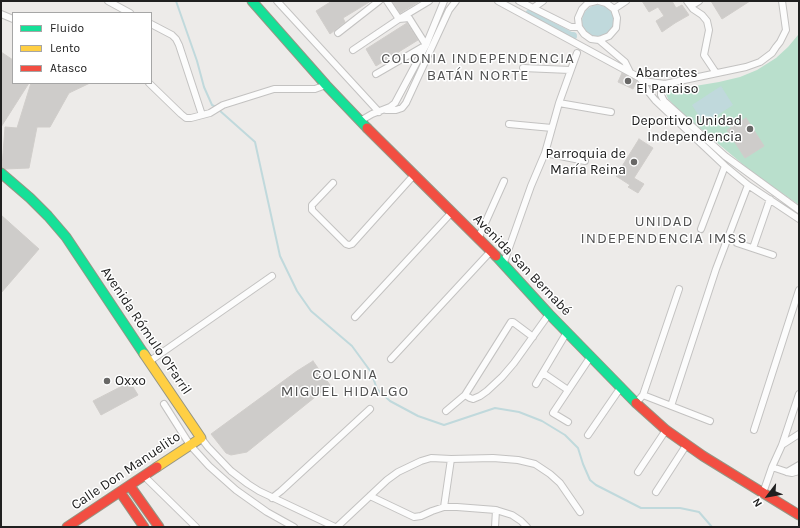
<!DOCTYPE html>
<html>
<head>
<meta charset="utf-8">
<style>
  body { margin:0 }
  #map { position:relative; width:800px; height:528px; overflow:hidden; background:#edebe9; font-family:Karla,sans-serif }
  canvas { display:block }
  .frame { position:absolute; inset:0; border:2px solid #202020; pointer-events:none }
  .legend { position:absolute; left:12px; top:12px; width:140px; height:72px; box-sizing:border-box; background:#fff; border:1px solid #a6a6a6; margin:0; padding:5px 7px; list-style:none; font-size:12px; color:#202020 }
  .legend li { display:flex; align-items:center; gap:8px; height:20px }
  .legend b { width:20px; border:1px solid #a6a6a6 }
  .north { position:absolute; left:748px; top:476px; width:40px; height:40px; -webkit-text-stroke:3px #fff; paint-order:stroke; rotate:238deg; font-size:11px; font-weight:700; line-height:16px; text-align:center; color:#202020 }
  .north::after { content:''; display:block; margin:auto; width:14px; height:18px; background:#202020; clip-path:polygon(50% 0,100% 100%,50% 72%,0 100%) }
</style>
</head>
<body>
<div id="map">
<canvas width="800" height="528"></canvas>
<div class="frame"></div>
<ul class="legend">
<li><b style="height:5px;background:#16e098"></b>Fluido</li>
<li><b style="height:5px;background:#ffcf43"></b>Lento</li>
<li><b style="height:5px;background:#f24e42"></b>Atasco</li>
</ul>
<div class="north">N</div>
</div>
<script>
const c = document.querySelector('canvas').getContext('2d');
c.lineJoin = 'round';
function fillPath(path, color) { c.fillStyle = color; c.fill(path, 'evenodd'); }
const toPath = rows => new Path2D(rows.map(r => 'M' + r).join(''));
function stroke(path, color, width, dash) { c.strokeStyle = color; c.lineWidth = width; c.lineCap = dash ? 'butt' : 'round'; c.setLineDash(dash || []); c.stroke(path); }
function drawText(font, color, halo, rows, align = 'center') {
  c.font = font + ' Karla,sans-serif'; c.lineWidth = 3; c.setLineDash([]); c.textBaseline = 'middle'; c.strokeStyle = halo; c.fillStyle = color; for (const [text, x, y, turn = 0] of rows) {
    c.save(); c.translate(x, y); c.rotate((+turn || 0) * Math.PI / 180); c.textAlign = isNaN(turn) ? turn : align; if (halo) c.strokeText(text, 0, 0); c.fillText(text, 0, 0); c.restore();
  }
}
fillPath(toPath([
  [798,35,799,36,799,205,752,172,721,146,680,111,668,99,665,91,719,82,740,77,757,70,776,58,788,47]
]), '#b9dfcc');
fillPath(toPath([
  '582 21a16 16 0 1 1 32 0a16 16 0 1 1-32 0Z',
  [721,86,733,105,704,124,692,105]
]), '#c0d9dc');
stroke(toPath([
  [176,1,197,61,204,87,212,105,216,107],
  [219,110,255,142,280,256,297,291,311,311,352,346,371,372,377,389,390,401,418,416,444,425,495,408,519,412,542,421,565,435,578,448,583,464,590,480,596,485,641,508,680,508,699,512,712,527]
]), '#c0d9dc', 2);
stroke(toPath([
  [529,14,571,36,573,36]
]), '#c0d9dc', 8);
const building = toPath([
  [332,1,371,1,343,18,345,22,330,34,316,11,332,1],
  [392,1,420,1,400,13,392,1],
  [642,1,672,1,676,8,682,5,689,15,675,23,662,32,656,21,664,16,658,7,649,12,642,1],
  [711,1,750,1,722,19,711,1],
  [407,23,418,40,376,66,366,49,407,23],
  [1,52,13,60,13,83,29,83,1,127,1,52],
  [622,73,637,81,633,89,618,82,622,73],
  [31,83,90,83,69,93,50,127,37,127,29,168,5,169,2,167,5,127,17,128,31,83],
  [746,118,764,146,745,158,727,130,746,118],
  [639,139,653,148,634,178,644,184,638,193,628,187,630,185,616,176,639,139],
  [1,215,39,249,1,293,1,215],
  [313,361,330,385,247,452,231,455,226,453,211,434,297,371,313,361],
  [130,382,138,395,101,415,93,401,130,382]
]);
fillPath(building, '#ceccca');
stroke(building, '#d0cdca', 1);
const street = toPath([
  [108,1,130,13],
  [277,1,379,112],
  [498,1,640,78,642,81,647,90,655,100,725,166,748,185,799,219],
  [519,1,571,27,579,27],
  [596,1,588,3,582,9,578,18,579,27,584,34,591,39,599,40,609,36,616,28,617,18,614,9,606,3,599,1],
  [687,1,693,9,702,15,707,21,709,30,704,55,716,73],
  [691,6,699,1],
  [533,8,543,1],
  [614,9,626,1],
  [1,14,13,19],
  [151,24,172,35,176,39,179,45,202,115],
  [338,33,379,1],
  [599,40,625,62,630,72],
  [353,50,399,19,429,1],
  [523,68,570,70],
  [376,74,426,45,409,18,399,19,387,1],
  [642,81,665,84,746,67,760,62,772,53,776,47,780,42,786,30,782,1],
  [149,83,181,114,186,118,191,118,210,113,223,105,274,89,315,89,326,85],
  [665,84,662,89,661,92,661,95,664,101,725,156,751,175,799,210],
  [559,103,611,112],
  [386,110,396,110,402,108,406,103,449,10,456,1],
  [360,121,372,114,390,107,395,103,426,45,444,1],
  [509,124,552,128],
  [545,153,585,161],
  [333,183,312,205,312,210,346,244,349,245,352,244,414,175],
  [701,229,725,166],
  [478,239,504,181],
  [737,243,773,255],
  [753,248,770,199],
  [503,265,531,186,545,153,559,103,577,53],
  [355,317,452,212],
  [391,359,491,251],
  [150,361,272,276],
  [543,373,568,390],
  [536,384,567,332],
  [465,395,470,398,473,399,480,396,487,391,502,377,514,363,549,314],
  [643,395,679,289],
  [636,403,643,395,710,421],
  [164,404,190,445,209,466,236,490,267,512,294,527],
  [671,406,716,269,748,185],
  [446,411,465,395,511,322,513,322,533,337],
  [568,422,553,413,591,356],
  [754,430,799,290],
  [588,435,621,387],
  [201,438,208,447,231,471,248,484,259,491,335,527],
  [782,445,799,434],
  [772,467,787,472,792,473,799,471],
  [638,472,666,430],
  [787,472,799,465],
  [144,476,196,527],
  [656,492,687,444],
  [763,493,772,467,782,445,799,394],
  [370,496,414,517,421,516,432,511,444,507,457,507,496,510,512,515,521,521,527,527],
  [272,498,281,491,370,409],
  [444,507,451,459],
  [337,527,387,480,398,472,421,461,431,458,451,459,493,458,518,460,535,464,550,474,560,483,580,512],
  [495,527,496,510]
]);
const fast = toPath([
  [252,1,326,85,367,128],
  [1,173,30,198,48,216,66,237,144,354],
  [496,256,549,314,636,403]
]);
const slow = toPath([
  [144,354,201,438,157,467]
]);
const jam = toPath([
  [367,128,496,256],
  [636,403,666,430,703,456,799,515],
  [130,486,159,527],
  [120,492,144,527],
  [67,527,157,467]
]);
stroke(street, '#c3c2c1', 8);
stroke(fast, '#959583', 11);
stroke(slow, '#959583', 11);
stroke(jam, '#959583', 11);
stroke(street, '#fcfcfc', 6);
stroke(fast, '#16e098', 9);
stroke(slow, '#ffcf43', 9);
stroke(jam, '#f24e42', 9);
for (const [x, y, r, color] of [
  [628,81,4,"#686766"],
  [750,129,4,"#686766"],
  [634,162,4,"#686766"],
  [107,381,4,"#686766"]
]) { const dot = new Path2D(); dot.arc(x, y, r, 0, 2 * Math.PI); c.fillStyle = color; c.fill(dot); stroke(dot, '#fff', 1.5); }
drawText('14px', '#202020', '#fff', [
  ["Abarrotes",636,73],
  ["El Paraiso",636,89],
  ["Deportivo Unidad",742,121,"right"],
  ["Independencia",742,137,"right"],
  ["Parroquia de",626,154,"right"],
  ["María Reina",626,170,"right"],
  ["Oxxo",115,381]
], 'left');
drawText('14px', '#202020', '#fff', [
  ["Avenida San Bernabé",522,265,46],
  ["Avenida Rómulo O'Farril",146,331,56],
  ["Calle Don Manuelito",126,471,-34]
]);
c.letterSpacing = '1px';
drawText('15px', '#535353', '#fff', [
  ["COLONIA INDEPENDENCIA",478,59],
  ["BATÁN NORTE",478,76],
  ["UNIDAD",664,222],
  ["INDEPENDENCIA IMSS",664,239],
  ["COLONIA",345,375],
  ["MIGUEL HIDALGO",345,392]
]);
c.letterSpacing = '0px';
</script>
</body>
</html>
